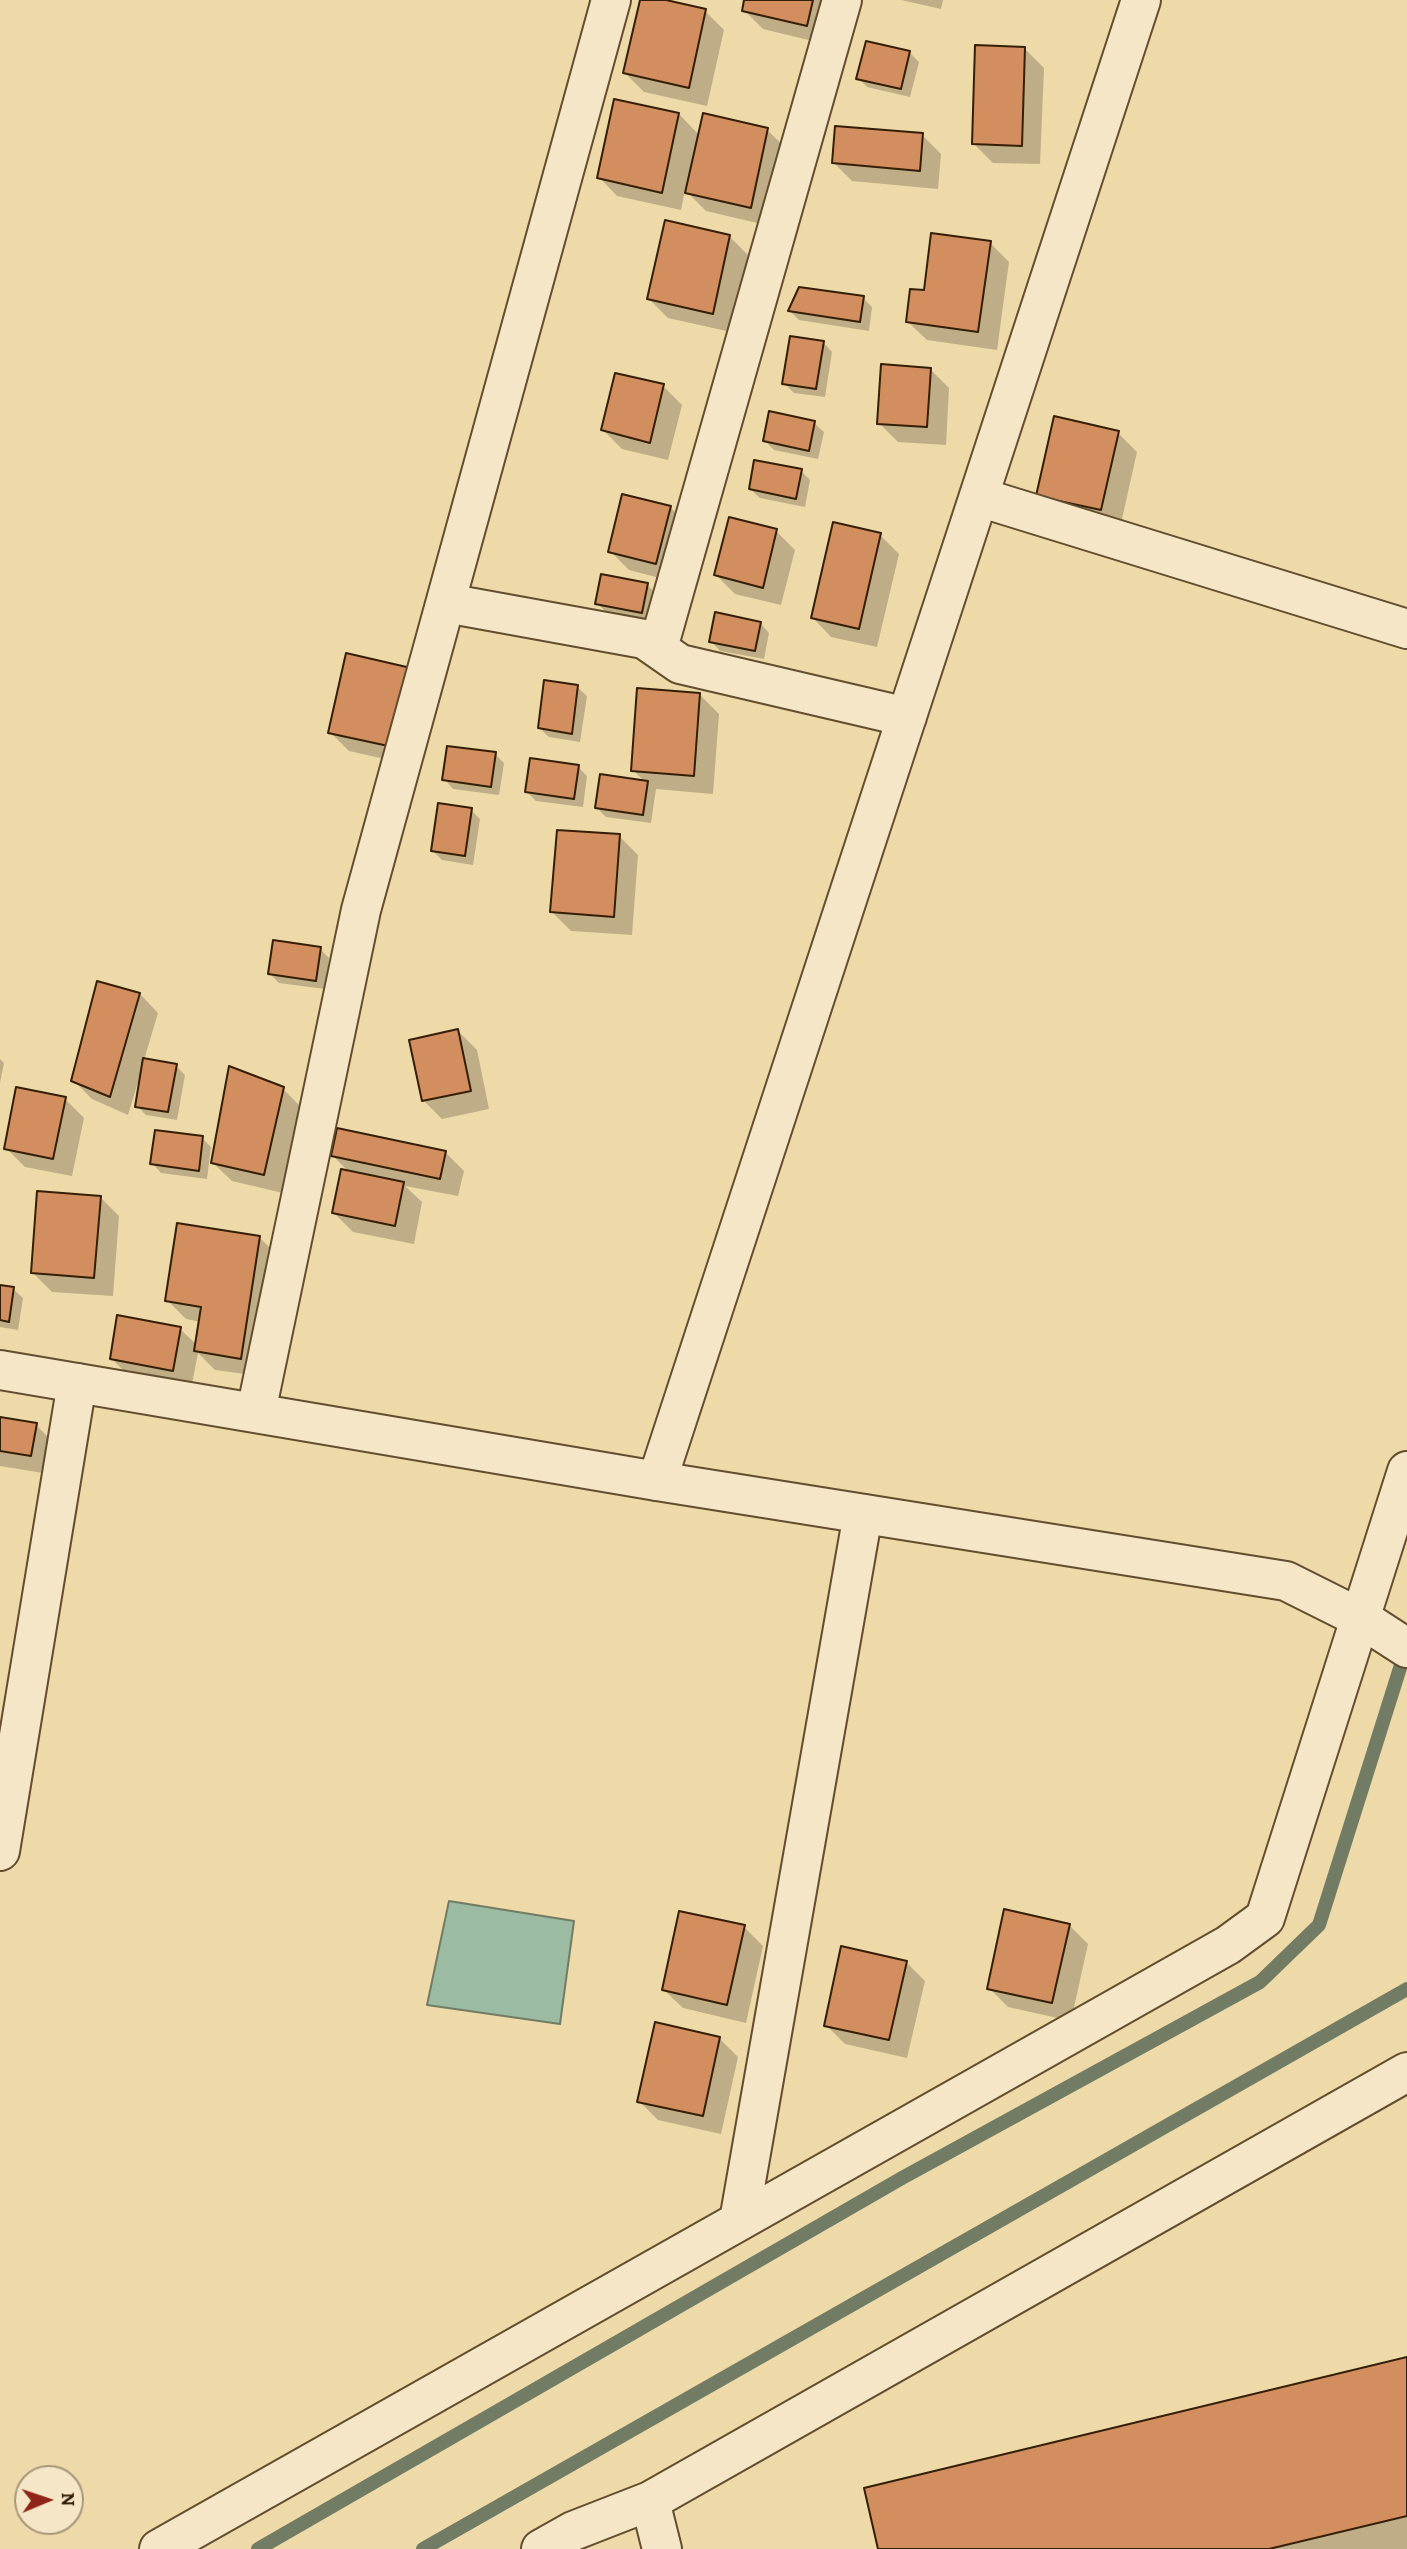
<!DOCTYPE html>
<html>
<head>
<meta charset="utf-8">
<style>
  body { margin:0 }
  #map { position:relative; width:1407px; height:2549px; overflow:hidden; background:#eed9a8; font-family:Alegreya,serif }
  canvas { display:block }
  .north { position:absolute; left:14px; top:2465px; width:70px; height:70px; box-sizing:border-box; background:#f4e6c6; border:2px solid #a79679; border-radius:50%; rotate:88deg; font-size:19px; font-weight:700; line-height:28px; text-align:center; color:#341e06 }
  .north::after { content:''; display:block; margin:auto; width:24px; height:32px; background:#8f2418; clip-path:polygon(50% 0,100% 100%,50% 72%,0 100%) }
</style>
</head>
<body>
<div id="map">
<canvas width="1407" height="2549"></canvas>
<div class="north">N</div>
</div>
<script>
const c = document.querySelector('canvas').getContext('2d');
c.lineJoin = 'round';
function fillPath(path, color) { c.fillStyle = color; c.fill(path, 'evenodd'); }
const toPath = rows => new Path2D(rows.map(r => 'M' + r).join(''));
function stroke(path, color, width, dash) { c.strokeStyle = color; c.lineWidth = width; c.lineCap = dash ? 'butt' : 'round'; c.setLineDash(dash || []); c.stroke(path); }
const water = toPath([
  [449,1901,574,1921,560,2024,427,2005,449,1901]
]);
fillPath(water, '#9bbba2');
stroke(water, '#727c64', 2);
fillPath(toPath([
  [641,0,658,0,705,11,724,30,707,106,644,92,625,73],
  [746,0,835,0,825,44,763,29,744,10],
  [901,0,943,0,941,9],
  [867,43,910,53,919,62,910,97,867,87,858,78],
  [1025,49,1044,68,1040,164,993,163,974,144],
  [679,114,700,136,767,130,786,148,770,226,706,211,685,190,681,210,617,196,599,177],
  [922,135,941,154,938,189,852,181,833,162],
  [729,236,748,255,731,332,668,318,649,299],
  [990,243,1009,262,997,350,927,340,908,322,926,292],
  [863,298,872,307,869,331,799,320,790,311],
  [823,342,832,352,825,397,794,393,784,383],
  [930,369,949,388,946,445,898,442,879,423],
  [663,386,682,405,668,460,622,449,603,430],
  [814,423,824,432,818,459,774,450,765,441],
  [1118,433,1137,452,1120,528,1038,495],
  [801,471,810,480,805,507,760,498,750,489],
  [670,507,689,526,675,582,629,570,610,551],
  [776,531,795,550,781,605,735,594,716,575],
  [880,535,899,554,877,647,831,637,813,618],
  [647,585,657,594,651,621,606,612,597,603],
  [760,623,769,633,764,659,720,651,711,641],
  [347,656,412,765,349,751,330,732],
  [577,687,587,696,580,742,549,737,539,728],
  [700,695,719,714,713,794,656,789,651,823,606,817,597,808,645,782,633,770],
  [495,754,504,763,499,795,453,789,444,779],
  [578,767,587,776,583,807,536,801,527,792],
  [471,810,480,819,473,865,442,860,433,851],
  [619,836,638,855,632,935,571,931,552,912],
  [320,949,329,958,325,989,279,983,270,974],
  [140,994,158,1013,144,1060,176,1066,185,1075,177,1120,146,1115,137,1106,141,1079,139,1079,128,1115,92,1099,73,1080],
  [458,1031,477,1050,489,1109,442,1119,423,1100],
  [0,1059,4,1063,0,1083],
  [283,1089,302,1108,283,1193,232,1181,213,1163],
  [65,1099,84,1118,72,1176,25,1167,6,1148],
  [202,1138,211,1147,207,1179,161,1173,152,1163],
  [445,1152,464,1171,458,1196,405,1186,422,1202,414,1244,353,1232,334,1213,350,1173,333,1156],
  [100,1197,119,1216,113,1296,52,1292,33,1273],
  [259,1237,278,1256,260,1376,215,1370,198,1353,191,1389,130,1377,111,1358,180,1329,197,1345,201,1322,186,1319,167,1300],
  [0,1287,13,1289,23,1298,18,1330,0,1327],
  [0,1419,36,1425,55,1444,49,1474,0,1466],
  [1069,1925,1088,1944,1071,2021,1008,2007,989,1988],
  [744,1927,763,1946,746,2023,683,2008,664,1990],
  [906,1962,925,1981,907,2058,845,2044,826,2025],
  [719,2038,738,2057,721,2134,658,2120,639,2101],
  [1407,2359,1407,2549,880,2549]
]), '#0003');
stroke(toPath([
  [258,2549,902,2178,1260,1982,1319,1925,1406,1649],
  [423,2549,1407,1989]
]), '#727c64', 14);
const building = toPath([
  [640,0,666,0,706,9,689,88,623,73,640,0],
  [744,0,813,0,807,26,742,11,744,0],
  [866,41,910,51,901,89,856,79,866,41],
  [975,45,1025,47,1022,146,972,144,975,45],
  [614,99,679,113,662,193,597,178,614,99],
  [703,113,768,128,751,208,685,193,703,113],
  [835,126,923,133,920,171,832,163,835,126],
  [665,220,730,235,713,314,647,299,665,220],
  [931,233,991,241,978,332,906,322,910,289,924,290,931,233],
  [799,287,864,296,860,322,788,311,799,287],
  [790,336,824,341,816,389,782,384,790,336],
  [881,364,931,368,927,427,877,424,881,364],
  [615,373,664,384,650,443,601,430,615,373],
  [769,411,815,421,809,451,763,441,769,411],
  [1054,416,1119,431,1101,510,1036,496,1054,416],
  [754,460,802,469,796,499,749,489,754,460],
  [622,494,671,506,656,564,608,552,622,494],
  [729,517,777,529,763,588,714,575,729,517],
  [833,522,881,533,859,629,811,618,833,522],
  [601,574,648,583,642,613,595,604,601,574],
  [715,612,761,622,755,651,709,642,715,612],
  [346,653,411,668,393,747,328,733,346,653],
  [544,680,578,685,572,734,538,728,544,680],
  [637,688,700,693,694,776,631,771,637,688],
  [447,746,496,752,491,787,442,780,447,746],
  [530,758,579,765,574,799,525,792,530,758],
  [600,774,648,781,643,815,595,808,600,774],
  [438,803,472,808,465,856,431,851,438,803],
  [557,830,620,834,614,917,550,912,557,830],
  [273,940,321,947,316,981,268,974,273,940],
  [97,981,140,993,110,1097,71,1081,97,981],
  [458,1029,471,1091,422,1101,409,1040,458,1029],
  [143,1058,177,1064,168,1112,135,1107,143,1058],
  [229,1066,284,1087,264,1175,211,1163,229,1066],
  [16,1087,66,1097,53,1159,4,1149,16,1087],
  [337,1128,446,1151,440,1179,331,1156,337,1128],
  [155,1130,203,1136,199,1171,150,1164,155,1130],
  [341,1169,404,1182,395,1226,332,1213,341,1169],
  [37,1191,101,1196,94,1278,31,1273,37,1191],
  [177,1223,260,1236,241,1359,194,1351,201,1307,165,1301,177,1223],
  [0,1285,14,1287,9,1322,0,1320,0,1285],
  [117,1315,181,1327,173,1371,110,1359,117,1315],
  [0,1417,37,1423,31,1456,0,1451,0,1417],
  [1004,1909,1070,1924,1052,2003,987,1989,1004,1909],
  [679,1911,745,1925,727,2005,662,1990,679,1911],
  [841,1946,907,1961,889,2040,824,2026,841,1946],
  [655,2022,720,2037,703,2116,637,2102,655,2022],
  [1407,2357,1407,2516,1269,2549,878,2549,864,2488,1407,2357]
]);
fillPath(building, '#d28e5e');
stroke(building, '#341e06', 2);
const minor = toPath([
  [979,497,1407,629],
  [446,603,644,639,680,664,907,717],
  [658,648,842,0],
  [256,1412,361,910,611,0],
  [657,1481,1141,0],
  [0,1851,77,1383],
  [739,2221,863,1514],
  [159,2549,1228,1945,1265,1918,1407,1471],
  [541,2549,573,2531,650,2501],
  [662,2549,650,2501,1407,2072]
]);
const tertiary = toPath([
  [0,1370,657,1481,1286,1581,1362,1619,1407,1648]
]);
stroke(minor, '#624d2e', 42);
stroke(tertiary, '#624d2e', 42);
stroke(minor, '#f4e6c6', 38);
stroke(tertiary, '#f4e6c6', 38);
</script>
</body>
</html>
